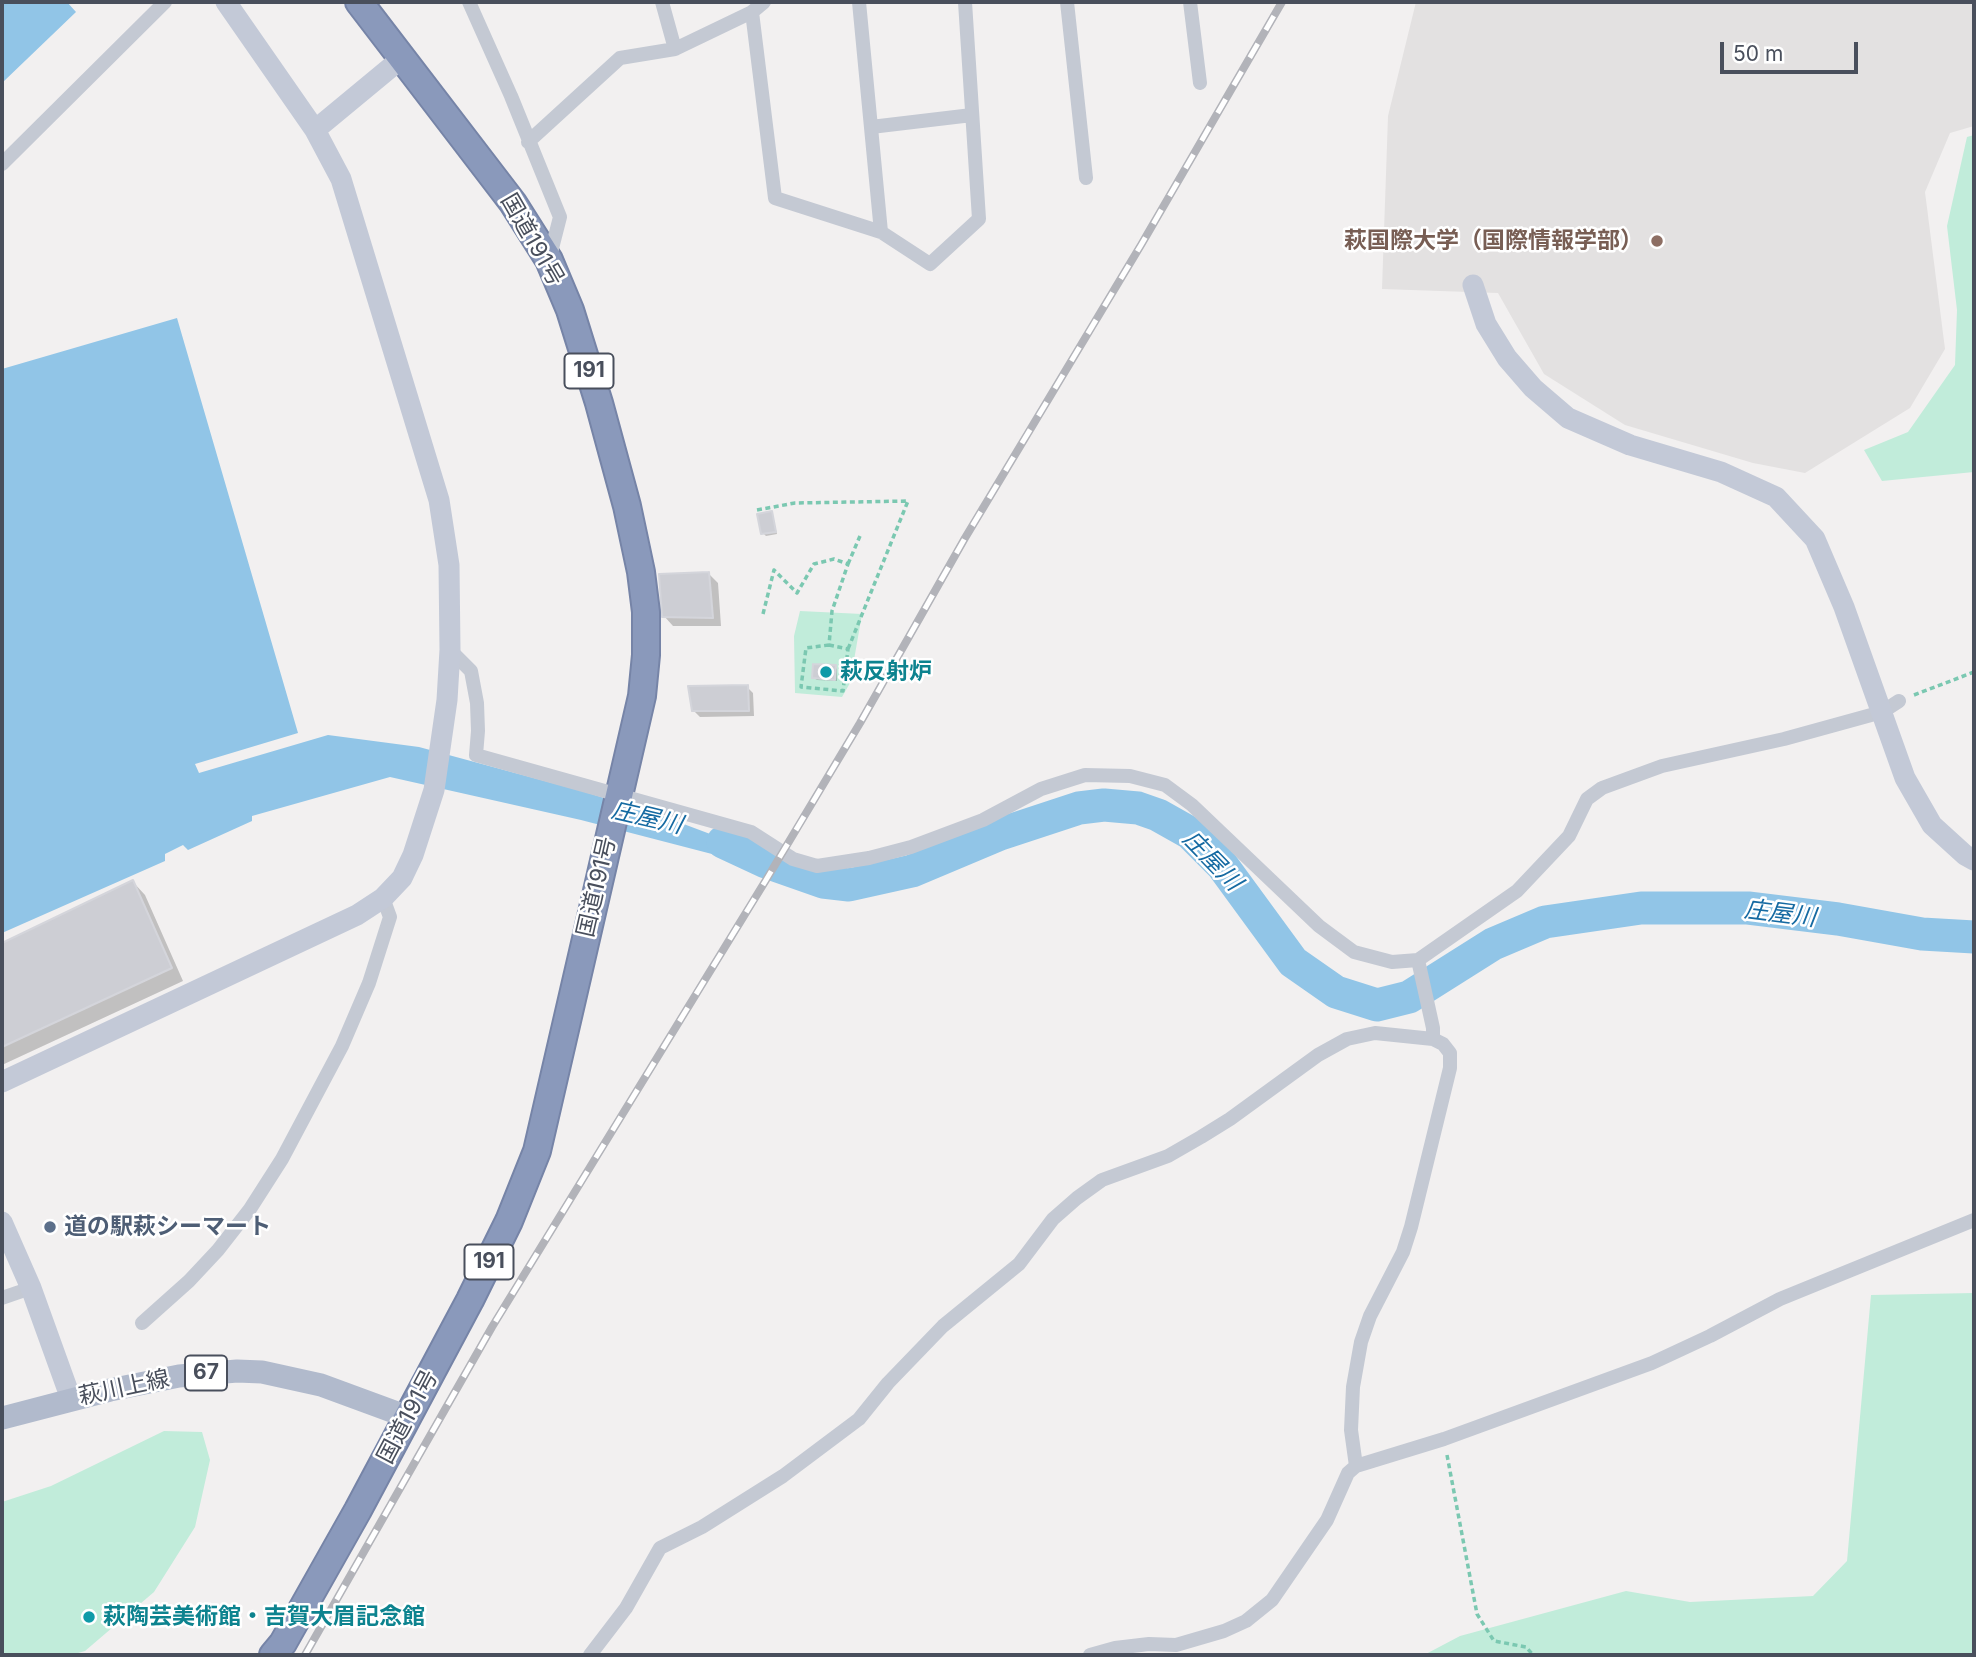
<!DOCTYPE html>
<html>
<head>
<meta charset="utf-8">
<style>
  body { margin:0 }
  #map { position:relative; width:1976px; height:1657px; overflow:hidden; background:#f2f0f0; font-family:Inter,sans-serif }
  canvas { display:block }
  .frame { position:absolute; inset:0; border:4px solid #494f5c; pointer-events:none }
  .scale { position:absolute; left:1720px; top:42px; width:138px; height:32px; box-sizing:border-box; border:4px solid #494f5c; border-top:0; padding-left:9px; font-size:21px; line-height:24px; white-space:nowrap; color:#494f5c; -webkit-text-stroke:5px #fff; paint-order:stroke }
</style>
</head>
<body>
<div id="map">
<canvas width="1976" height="1657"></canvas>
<div class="frame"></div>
<div class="scale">50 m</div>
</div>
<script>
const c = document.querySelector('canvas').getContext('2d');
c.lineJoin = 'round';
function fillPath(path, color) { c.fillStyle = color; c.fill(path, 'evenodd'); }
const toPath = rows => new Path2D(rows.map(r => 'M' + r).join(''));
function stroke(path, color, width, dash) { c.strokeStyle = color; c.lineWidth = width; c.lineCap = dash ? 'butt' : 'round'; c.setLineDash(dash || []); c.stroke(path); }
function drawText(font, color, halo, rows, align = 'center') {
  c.font = font + ' Inter,"Noto Sans JP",sans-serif'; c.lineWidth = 5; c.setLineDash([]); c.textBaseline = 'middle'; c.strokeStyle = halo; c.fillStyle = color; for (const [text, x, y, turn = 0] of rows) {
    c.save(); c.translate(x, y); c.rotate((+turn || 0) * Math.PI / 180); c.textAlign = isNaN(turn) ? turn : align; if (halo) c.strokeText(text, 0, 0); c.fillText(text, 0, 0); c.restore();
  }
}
fillPath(toPath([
  [1416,2,1974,2,1974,126,1950,133,1925,192,1945,349,1910,408,1805,473,1753,463,1625,425,1544,374,1498,293,1382,289,1388,116]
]), '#e3e1e1');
fillPath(toPath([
  [1974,135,1974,472,1882,481,1864,450,1908,432,1955,365,1957,310,1947,226,1967,137],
  [800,611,862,614,850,683,842,697,795,693,794,636],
  [1974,1293,1974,1655,1424,1655,1460,1636,1626,1591,1690,1602,1813,1596,1847,1561,1871,1295],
  [164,1431,202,1432,210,1460,195,1527,154,1592,85,1651,71,1655,2,1655,2,1502,51,1486]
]), '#c1ecda');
fillPath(toPath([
  [2,2,67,2,76,12,2,83],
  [177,318,298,733,195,764,199,773,328,735,419,747,582,791,665,817,766,855,762,867,581,820,390,777,252,816,252,821,188,850,183,845,165,854,165,861,2,933,2,369]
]), '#91c5e7');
fillPath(toPath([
  [772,513,777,534,766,536,763,533],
  [708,573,718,583,721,626,673,626,664,616],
  [835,667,837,669,837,681,817,680,814,678],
  [747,687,753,693,754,716,700,717,694,711],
  [133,882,145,895,183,981,2,1065,2,945]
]), '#0003');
stroke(toPath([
  [723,842,766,862,823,882,849,885,912,871,1000,834,1079,808,1104,805,1138,808,1158,815,1190,833,1222,865,1293,962,1336,992,1377,1005,1409,997,1493,944,1545,922,1641,908,1748,908,1838,919,1922,934,1974,937]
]), '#91c5e7', 33);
const building = toPath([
  [772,511,776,532,761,534,757,514,772,511],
  [709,572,713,618,662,617,659,574,709,572],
  [813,664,836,665,835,680,812,678,813,664],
  [748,685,749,711,692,711,688,686,748,685],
  [133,880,172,968,2,1047,2,943,133,880]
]);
fillPath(building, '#cdced4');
stroke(building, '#d4d5db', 2);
const highway = toPath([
  [273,1655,283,1643,358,1510,470,1300,509,1221,537,1151,642,696,646,655,646,612,641,572,627,506,599,403,570,310,549,260,513,203,359,2]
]);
stroke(highway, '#7684a7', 30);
stroke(toPath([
  [757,510,795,503,908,501,848,649],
  [848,564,860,536],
  [763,614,774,570,797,593,814,564,834,559,848,564,832,611,829,645],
  [829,645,848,649,843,691,801,687,806,648,829,645],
  [1914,695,1974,672],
  [1447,1455,1477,1614,1494,1641,1526,1647,1533,1655]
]), '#7bc8b1', 3.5, [5, 3.5]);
stroke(toPath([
  [469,2,511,96,560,217,549,260],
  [662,2,675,49],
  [859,2,881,232],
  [1067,2,1086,178],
  [1190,2,1200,83],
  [752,12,775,198,881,232,930,264,979,219,965,2],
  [871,127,972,115],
  [528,142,620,58,675,49,752,12,764,2],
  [2,164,165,2],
  [450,650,471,671,477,703,478,731,476,755,751,832,793,859,817,866,869,858,911,847,983,820,1041,789,1085,775,1130,776,1165,785,1192,805,1319,926,1354,952,1392,962,1418,960,1517,891,1569,836,1587,799,1602,788,1662,766,1784,739,1882,712,1899,701],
  [1418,960,1433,1028,1433,1039],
  [2,1298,31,1288],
  [142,1323,189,1281,218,1250,250,1209,282,1159,342,1046,369,983,390,917,383,898],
  [590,1655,626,1608,660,1548,702,1527,783,1476,859,1419,888,1383,943,1326,1019,1264,1053,1219,1077,1198,1102,1180,1168,1156,1201,1137,1230,1119,1318,1055,1347,1039,1375,1033,1433,1039,1443,1044,1450,1053,1450,1068,1411,1227,1403,1252,1370,1316,1361,1342,1353,1387,1351,1430,1356,1466],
  [1090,1655,1115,1648,1149,1644,1176,1645,1224,1631,1246,1621,1272,1600,1327,1520,1348,1473,1356,1466,1444,1439,1652,1363,1710,1336,1780,1299,1974,1220]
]), '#c4c9d3', 14);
stroke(toPath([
  [315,130,402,58],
  [1473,285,1486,324,1507,358,1533,388,1568,418,1630,445,1721,472,1776,497,1815,539,1844,607,1905,778,1932,825,1965,855,1974,860],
  [2,1082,357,915,383,898,402,878,413,855,434,790,447,700,450,650,449,565,439,500,341,179,315,130,226,2],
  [2,1222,31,1288,71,1399]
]), '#c3c9d7', 21);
stroke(toPath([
  [2,1418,110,1390,179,1376,237,1371,262,1372,321,1385,408,1417]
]), '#b1bacc', 23);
stroke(highway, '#8a99bb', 26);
const rail = toPath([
  [305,1655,492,1327,766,880,860,723,965,538,1141,245,1282,2]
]);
stroke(rail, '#b2b3b9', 8);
stroke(rail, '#fff', 5, [16]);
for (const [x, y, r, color] of [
  [1657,241,7,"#8d6e63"],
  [826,672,7,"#0f9aa8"],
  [50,1227,7,"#5c6f8a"],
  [89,1617,7,"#0f9aa8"]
]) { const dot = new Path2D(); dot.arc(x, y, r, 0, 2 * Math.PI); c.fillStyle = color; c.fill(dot); stroke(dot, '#fff', 2.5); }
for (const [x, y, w] of [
  [589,371,49],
  [489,1262,49],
  [206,1373,42]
]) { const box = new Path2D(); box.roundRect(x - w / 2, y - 17.5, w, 35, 5); c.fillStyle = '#fff'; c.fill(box); stroke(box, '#494f5c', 2); }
drawText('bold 21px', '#494f5c', null, [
  ["191",589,371],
  ["191",489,1262],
  ["67",206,1373]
]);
drawText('23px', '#494f5c', '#fff', [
  ["国道191号",532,240,60],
  ["国道191号",597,887,-77],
  ["萩川上線",124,1388,-12],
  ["国道191号",408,1417,-62]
]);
drawText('bold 23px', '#785e54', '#fff', [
  ["萩国際大学（国際情報学部）",1643,241]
], 'right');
drawText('bold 23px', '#0d838f', '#fff', [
  ["萩反射炉",840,672],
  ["萩陶芸美術館・吉賀大眉記念館",103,1617]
], 'left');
drawText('bold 23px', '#4e5e75', '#fff', [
  ["道の駅萩シーマート",64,1227]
], 'left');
drawText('italic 24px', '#156aa2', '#fff', [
  ["庄屋川",647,818,13],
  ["庄屋川",1212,861,46],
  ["庄屋川",1780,914,7]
]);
</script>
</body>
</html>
